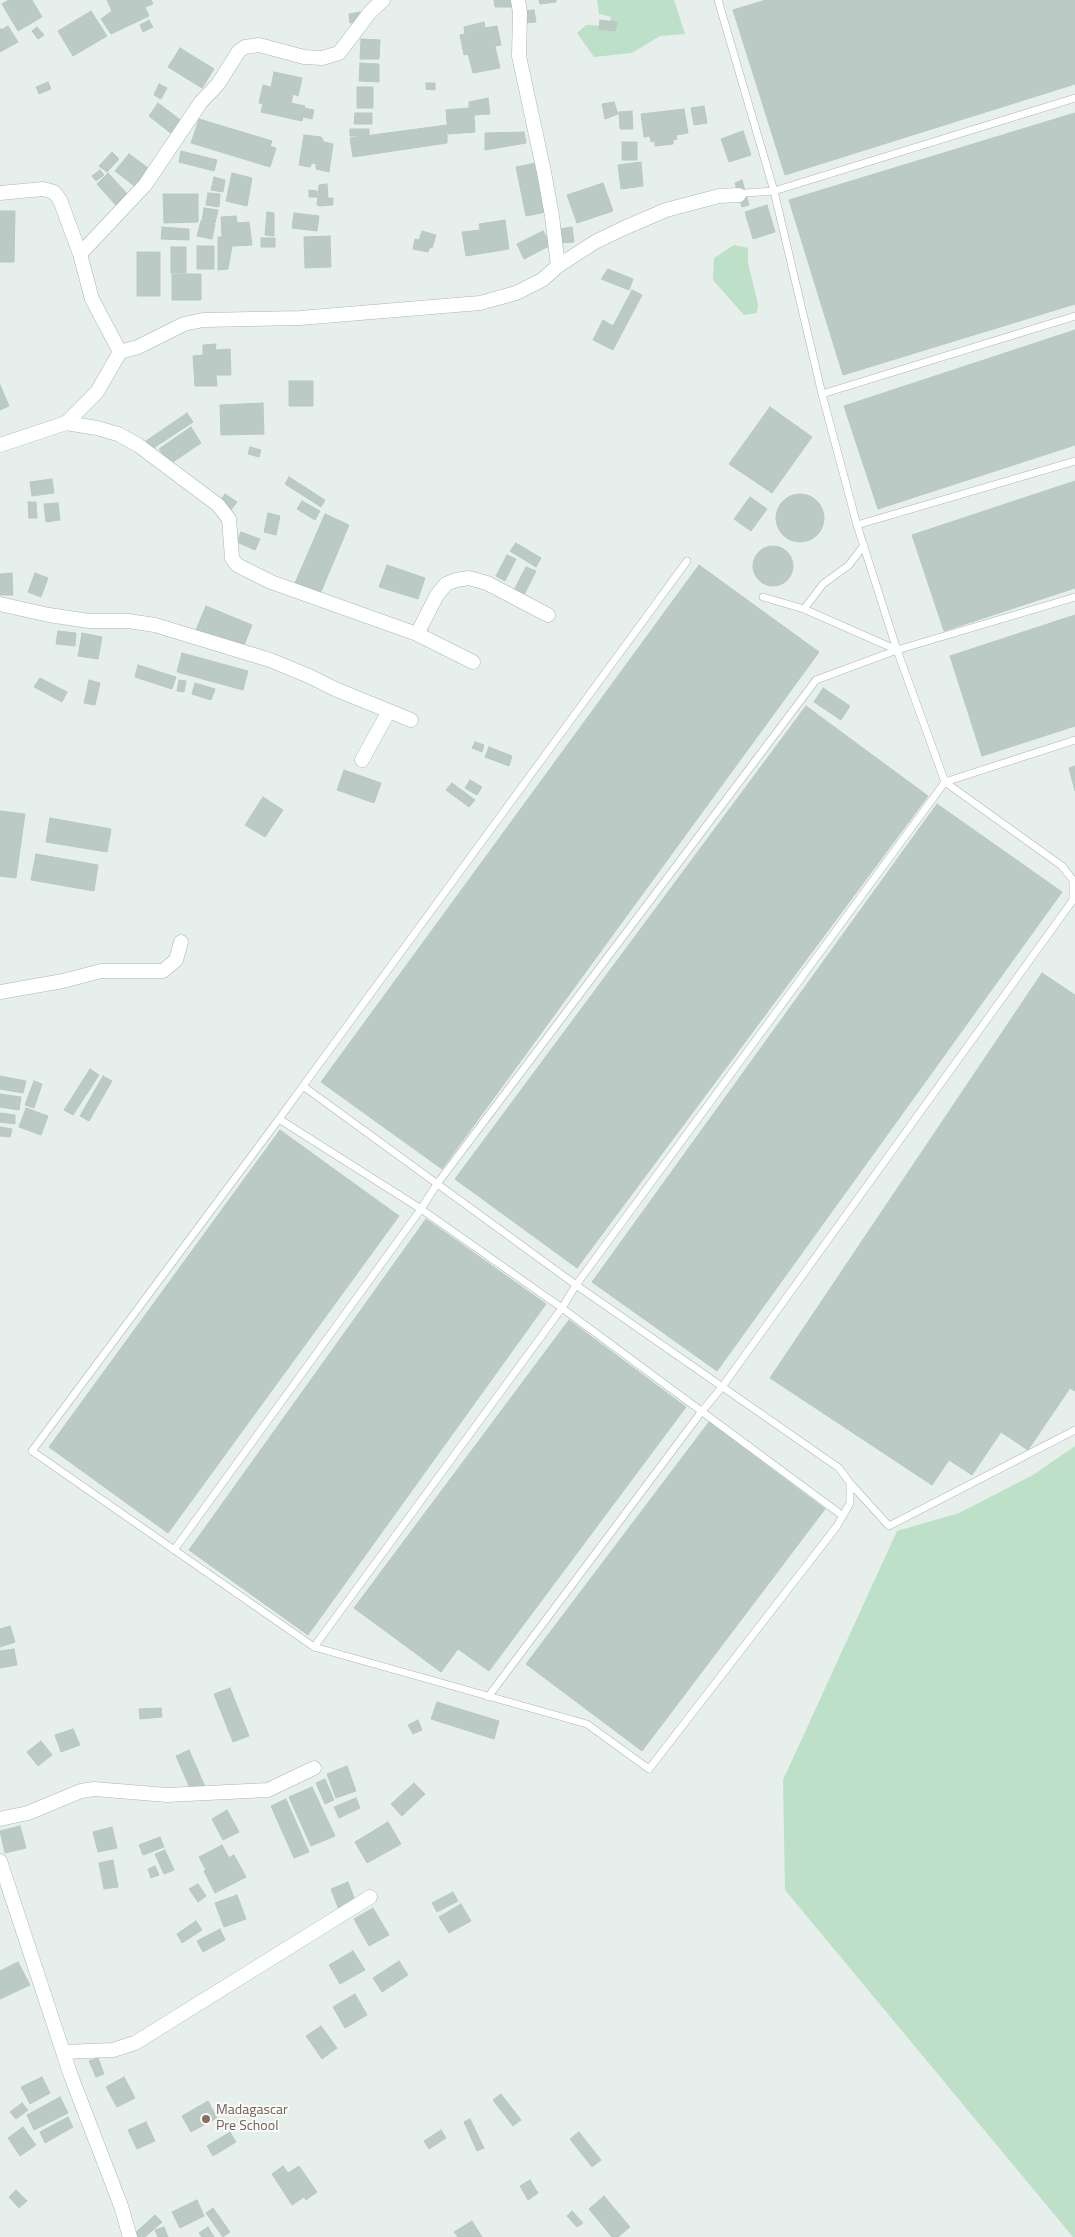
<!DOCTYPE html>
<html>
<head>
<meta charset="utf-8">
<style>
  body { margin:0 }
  canvas { display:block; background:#e6efeb }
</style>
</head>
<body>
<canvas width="1075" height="2237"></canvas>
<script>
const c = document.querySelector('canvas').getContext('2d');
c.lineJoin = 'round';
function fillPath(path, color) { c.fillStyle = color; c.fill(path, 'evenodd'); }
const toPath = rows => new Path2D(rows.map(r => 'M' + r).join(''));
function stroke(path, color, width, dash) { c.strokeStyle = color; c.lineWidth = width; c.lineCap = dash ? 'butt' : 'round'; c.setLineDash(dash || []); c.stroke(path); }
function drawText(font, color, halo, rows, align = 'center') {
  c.font = font + ' "Titillium Web",sans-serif'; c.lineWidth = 4; c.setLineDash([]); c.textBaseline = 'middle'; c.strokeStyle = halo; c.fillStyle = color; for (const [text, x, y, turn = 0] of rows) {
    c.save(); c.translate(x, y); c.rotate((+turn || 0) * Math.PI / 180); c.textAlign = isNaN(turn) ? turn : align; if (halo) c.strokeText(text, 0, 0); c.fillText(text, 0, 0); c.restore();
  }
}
fillPath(toPath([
  [597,0,674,0,685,34,660,36,632,53,594,57,577,33,586,25,608,26,611,17,599,14],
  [734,245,748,248,748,263,758,304,757,313,744,315,713,280,714,258],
  [1075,1446,1075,2237,1073,2237,785,1890,783,1780,897,1531,959,1513,1033,1475]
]), '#bfe0c8');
const building = toPath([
  [9,0,32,0,42,17,18,31,2,4,9,0],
  [107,0,151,0,153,4,145,7,149,16,111,34,101,19,112,11,107,0],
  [494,0,515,0,515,7,495,7,494,0],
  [539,0,556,0,556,2,540,4,539,0],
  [766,0,1075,0,1075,84,785,175,733,10,766,0],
  [534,10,536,22,524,23,523,11,534,10],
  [91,11,107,36,73,56,58,31,91,11],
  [360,12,360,22,350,23,349,14,360,12],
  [149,20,153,27,143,32,140,25,149,20],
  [600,20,617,22,615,31,599,29,600,20],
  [484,22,485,28,497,26,501,45,495,46,500,68,473,73,468,54,464,55,460,35,465,34,464,27,484,22],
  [8,26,18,42,0,52,0,28,1,30,8,26],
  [37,27,44,35,38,39,32,31,37,27],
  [361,39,380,40,379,59,360,59,361,39],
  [180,48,214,69,202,88,168,67,180,48],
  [360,63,379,64,379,82,359,81,360,63],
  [274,72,302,78,298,96,293,94,291,103,305,106,302,121,261,112,263,104,259,103,263,85,271,87,274,72],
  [48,82,51,89,39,94,36,87,48,82],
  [426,83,435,83,435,90,426,89,426,83],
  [159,84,167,88,161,99,154,95,159,84],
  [357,87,373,87,373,108,357,108,357,87],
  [488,98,490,114,474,115,475,132,448,134,446,110,469,108,469,102,488,98],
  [614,102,618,114,605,119,602,104,614,102],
  [158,103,187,125,177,138,149,116,158,103],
  [704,106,707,123,694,125,691,108,704,106],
  [304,108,314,110,312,119,303,117,304,108],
  [684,109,688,133,676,135,677,139,673,140,673,144,655,146,655,141,651,142,650,136,644,137,641,114,684,109],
  [632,111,633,129,620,129,619,112,632,111],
  [355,113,372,113,372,124,354,124,355,113],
  [1075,113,1075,304,843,375,789,200,1075,113],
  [199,119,272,141,270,146,276,148,270,167,191,143,199,119],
  [447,125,447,143,353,157,350,138,447,125],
  [350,129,369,129,369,136,350,136,350,129],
  [743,131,751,155,729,162,721,139,743,131],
  [524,132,526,143,485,150,485,133,524,132],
  [304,135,321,137,324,142,333,144,329,172,316,169,316,164,312,163,310,167,299,165,304,135],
  [622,142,637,142,637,160,622,160,622,142],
  [181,151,217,160,214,171,179,162,181,151],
  [112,152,119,159,107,172,99,166,112,152],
  [129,154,151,170,137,188,115,171,129,154],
  [641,162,643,186,621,189,618,165,641,162],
  [536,163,546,212,526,216,516,167,536,163],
  [100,170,104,175,96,181,92,176,100,170],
  [108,173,133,200,121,211,97,184,108,173],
  [232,173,252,178,247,206,226,201,232,173],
  [214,177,225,180,223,192,211,190,214,177],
  [742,180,749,205,742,207,735,183,742,180],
  [603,183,613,211,577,223,567,195,603,183],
  [327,184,328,198,333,198,333,205,320,206,317,205,319,185,327,184],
  [309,190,317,191,317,197,309,197,309,190],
  [208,193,220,194,219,207,206,205,208,193],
  [163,194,198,194,198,222,164,223,163,194],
  [767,205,775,232,753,239,745,212,767,205],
  [204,208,218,210,215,223,202,221,204,208],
  [0,211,15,211,14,262,0,262,0,211],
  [267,212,274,213,274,236,265,235,267,212],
  [294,213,319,216,317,231,292,228,294,213],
  [236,216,237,223,249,222,252,245,232,246,228,269,218,270,218,237,222,237,221,217,236,216],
  [505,220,509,249,466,256,462,232,480,230,479,224,505,220],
  [201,221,215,224,212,239,197,236,201,221],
  [162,227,189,229,189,240,161,239,162,227],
  [572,227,574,242,561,243,560,229,572,227],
  [422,231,436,235,432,248,430,247,428,252,413,249,415,239,419,240,422,231],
  [543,231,551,245,524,259,517,244,543,231],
  [330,236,331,267,305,268,304,237,330,236],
  [261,238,275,238,275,247,261,247,261,238],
  [197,246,214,246,214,269,197,269,197,246],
  [171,247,186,247,186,273,171,273,171,247],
  [137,252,160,252,160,296,137,296,137,252],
  [608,269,633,279,629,290,601,279,608,269],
  [172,274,201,274,201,300,172,300,172,274],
  [632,290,642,295,613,350,593,340,603,320,613,326,632,290],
  [1075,330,1075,445,878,509,844,406,1075,330],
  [216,344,215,350,230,349,231,375,216,375,217,386,195,386,193,356,203,355,203,345,216,344],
  [289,381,313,381,313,406,289,406,289,381],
  [0,385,9,406,0,410,0,385],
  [263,403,264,434,221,435,220,405,263,403],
  [770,407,812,437,772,493,729,464,770,407],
  [187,413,193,422,152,449,146,441,187,413],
  [191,427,201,443,170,464,159,449,191,427],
  [250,447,261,450,259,457,248,454,250,447],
  [289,477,325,500,321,507,285,484,289,477],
  [52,479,54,493,32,496,30,482,52,479],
  [1075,481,1075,588,944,631,912,535,1075,481],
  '776 518a24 24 0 1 1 48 0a24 24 0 1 1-48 0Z',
  [225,494,237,502,231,510,219,502,225,494],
  [750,497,767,509,751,531,734,519,750,497],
  [302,501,320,511,315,520,297,509,302,501],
  [28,502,36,502,37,518,29,518,28,502],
  [58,503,60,520,46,522,44,504,58,503],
  [268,513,280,516,276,535,264,532,268,513],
  [325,514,349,525,320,594,295,583,325,514],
  [241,532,260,539,255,550,237,542,241,532],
  [516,543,541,558,536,567,510,551,516,543],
  '753 566a20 20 0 1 1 40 0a20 20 0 1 1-40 0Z',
  [507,555,516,559,505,581,496,576,507,555],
  [387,565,425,578,418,599,379,587,387,565],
  [699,565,819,652,442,1169,321,1082,699,565],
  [526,567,536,571,524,595,514,590,526,567],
  [12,573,13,595,0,595,0,574,12,573],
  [35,573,48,578,41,597,28,592,35,573],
  [206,606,252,625,243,648,196,630,206,606],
  [1075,615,1075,726,982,756,950,656,1075,615],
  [58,631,76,633,75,646,56,644,58,631],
  [82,633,102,637,98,659,78,656,82,633],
  [182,653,248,671,243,690,177,672,182,653],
  [138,665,176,677,172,689,135,677,138,665],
  [40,678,67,692,62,702,34,687,40,678],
  [89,680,100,683,95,705,84,703,89,680],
  [179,680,186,681,184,692,177,691,179,680],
  [195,683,215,689,211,700,192,694,195,683],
  [823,688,850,706,841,720,814,702,823,688],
  [806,706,928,796,577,1268,455,1179,806,706],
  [475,742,484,745,482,752,472,748,475,742],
  [489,747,512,756,509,766,485,757,489,747],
  [1075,766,1075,791,1069,768,1075,766],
  [344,770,381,783,374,803,337,790,344,770],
  [470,780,482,787,477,795,465,788,470,780],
  [452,783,475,800,469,807,446,790,452,783],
  [263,797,283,810,265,837,245,825,263,797],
  [937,804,1062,892,717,1371,592,1282,937,804],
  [0,811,25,814,16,878,0,876,0,811],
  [50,818,111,829,107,852,46,842,50,818],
  [36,854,98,865,94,891,31,880,36,854],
  [1042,973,1075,995,1075,1391,1070,1388,1028,1450,1001,1432,972,1475,949,1460,932,1485,770,1378,1042,973],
  [90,1069,99,1075,73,1115,64,1110,90,1069],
  [0,1076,26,1081,23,1093,0,1089,0,1076],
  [103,1076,112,1081,89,1121,80,1116,103,1076],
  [34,1081,42,1084,34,1108,25,1105,34,1081],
  [0,1094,21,1097,19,1110,0,1107,0,1094],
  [26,1108,48,1116,41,1135,19,1127,26,1108],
  [0,1113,15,1115,15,1124,0,1122,0,1113],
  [0,1127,12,1129,10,1137,0,1136,0,1127],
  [280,1130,399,1216,168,1533,49,1447,280,1130],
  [426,1219,546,1304,308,1635,189,1550,426,1219],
  [569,1320,686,1407,489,1671,458,1649,441,1672,354,1608,569,1320],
  [709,1422,825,1509,642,1751,526,1664,709,1422],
  [10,1626,15,1642,0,1647,0,1629,10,1626],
  [14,1649,17,1665,0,1668,0,1651,14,1649],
  [230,1688,249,1736,233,1742,214,1694,230,1688],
  [437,1702,499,1721,494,1739,431,1719,437,1702],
  [161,1708,162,1717,140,1719,139,1709,161,1708],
  [418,1720,422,1730,413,1734,408,1725,418,1720],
  [73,1729,80,1745,61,1752,55,1735,73,1729],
  [41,1741,52,1755,38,1766,27,1752,41,1741],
  [189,1750,206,1789,193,1795,176,1756,189,1750],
  [347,1766,356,1791,336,1798,327,1774,347,1766],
  [325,1779,334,1800,325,1804,316,1783,325,1779],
  [414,1783,425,1794,402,1816,391,1804,414,1783],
  [312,1787,335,1836,311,1846,289,1797,312,1787],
  [356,1798,360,1808,339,1818,334,1807,356,1798],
  [286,1799,309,1852,294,1858,271,1806,286,1799],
  [227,1810,239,1832,223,1840,212,1819,227,1810],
  [388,1822,401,1844,367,1863,355,1842,388,1822],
  [20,1826,26,1848,5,1853,0,1831,20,1826],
  [112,1827,117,1848,98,1852,93,1832,112,1827],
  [160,1837,164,1847,143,1855,139,1845,160,1837],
  [222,1845,229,1858,206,1870,199,1857,222,1845],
  [165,1850,174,1870,164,1874,155,1854,165,1850],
  [234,1855,246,1877,215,1893,204,1871,234,1855],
  [113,1860,118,1887,104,1889,99,1863,113,1860],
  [155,1866,159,1875,151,1878,148,1869,155,1866],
  [348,1882,356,1903,339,1910,331,1889,348,1882],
  [198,1884,206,1896,198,1902,189,1889,198,1884],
  [453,1892,458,1901,437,1912,432,1903,453,1892],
  [237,1895,246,1919,224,1927,215,1903,237,1895],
  [461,1904,471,1921,449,1933,439,1917,461,1904],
  [373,1908,389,1935,369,1946,354,1919,373,1908],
  [196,1921,202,1930,182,1943,177,1934,196,1921],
  [220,1929,225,1940,203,1952,197,1941,220,1929],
  [353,1951,365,1970,340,1984,329,1965,353,1951],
  [399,1961,408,1975,382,1992,373,1978,399,1961],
  [18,1962,30,1985,0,1999,0,1971,18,1962],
  [355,1994,367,2015,345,2028,333,2007,355,1994],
  [321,2026,337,2048,322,2059,306,2036,321,2026],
  [98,2058,104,2074,96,2077,89,2061,98,2058],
  [42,2077,50,2093,30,2104,21,2087,42,2077],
  [124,2077,135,2098,117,2107,106,2087,124,2077],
  [501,2094,521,2120,513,2126,493,2100,501,2094],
  [60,2097,68,2113,34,2130,27,2115,60,2097],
  [208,2101,217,2118,191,2132,182,2116,208,2101],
  [22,2103,28,2110,16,2119,10,2112,22,2103],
  [68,2117,73,2127,45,2143,40,2132,68,2117],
  [470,2119,484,2148,477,2151,464,2122,470,2119],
  [146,2122,155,2141,137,2149,128,2130,146,2122],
  [23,2127,36,2145,20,2156,8,2138,23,2127],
  [441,2130,446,2138,429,2149,424,2141,441,2130],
  [230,2132,236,2142,213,2156,207,2146,230,2132],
  [579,2132,601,2160,592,2167,570,2139,579,2132],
  [283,2166,288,2173,299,2166,317,2192,306,2200,304,2197,292,2205,272,2174,283,2166],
  [530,2180,538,2193,528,2200,520,2186,530,2180],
  [16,2190,27,2201,19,2208,9,2197,16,2190],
  [604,2196,630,2227,618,2237,612,2237,589,2209,604,2196],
  [197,2200,204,2216,180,2228,172,2212,197,2200],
  [213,2208,230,2232,223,2237,206,2213,213,2208],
  [572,2211,583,2223,577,2227,567,2216,572,2211],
  [155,2215,162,2222,145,2237,138,2237,135,2233,155,2215],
  [472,2221,482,2237,458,2237,454,2232,472,2221],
  [164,2227,168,2237,158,2237,155,2230,164,2227],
  [208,2227,214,2237,202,2237,199,2233,208,2227]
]);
fillPath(building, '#bbcac4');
stroke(building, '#b8c9c2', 1);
const service = toPath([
  [746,193,774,191,1075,98],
  [822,394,1075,316],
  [857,525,1075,461],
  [804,609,823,584,849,565,864,545],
  [897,650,1075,597],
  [303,1086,576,1285,839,1468,850,1483,850,1503,837,1526,649,1769,587,1724,314,1647,32,1451,279,1119,303,1086,687,561],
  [279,1119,421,1209,562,1308,843,1516],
  [850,1483,889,1526,1075,1430],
  [174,1550,421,1209,437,1184,816,680,897,650,804,609,763,597],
  [314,1647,562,1308,576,1285,945,782,1075,740],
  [488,1697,702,1411,722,1387,1073,900,1073,880,1062,866,945,782,897,650,857,525,822,394,774,191,718,0]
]);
const minor = toPath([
  [518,0,520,13,519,56,544,172,552,216,558,266],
  [0,193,43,189,54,192,60,200,80,254],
  [120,352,92,299,80,254,145,185,201,102,218,84,239,51,245,47,259,45,304,57,322,58,339,53,371,11,383,0],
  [66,423,97,428,118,434,138,445,218,505,229,519,232,558,237,565,271,582,417,634,437,595,446,584,456,580,469,578,487,583,548,615],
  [0,445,66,423,97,392,120,352,138,347,184,324,203,320,300,318,480,303,516,293,542,280,558,266,595,242,624,228,666,210,719,196,739,195],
  [0,604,49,615,89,621,128,621,155,625,270,660,309,676,335,689,411,720],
  [417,634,473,662],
  [362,760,389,711],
  [0,992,63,981,101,971,163,971,176,960,181,942],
  [0,1819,28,1813,81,1791,94,1789,167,1795,268,1790,314,1768],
  [0,1861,71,2076,121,2206,130,2237],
  [63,2052,113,2050,135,2043,370,1897]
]);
stroke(service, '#a8b8b2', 8);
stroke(minor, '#a8b8b2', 15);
stroke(service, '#fff', 7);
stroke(minor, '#fff', 14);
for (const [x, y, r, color] of [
  [206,2119,5,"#8d6e63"]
]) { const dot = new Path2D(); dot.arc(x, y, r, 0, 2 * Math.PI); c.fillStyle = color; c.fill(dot); stroke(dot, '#f7fbf9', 2); }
drawText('14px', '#785e54', '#f7fbf9', [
  ["Madagascar",216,2111],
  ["Pre School",216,2127]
], 'left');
</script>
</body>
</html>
